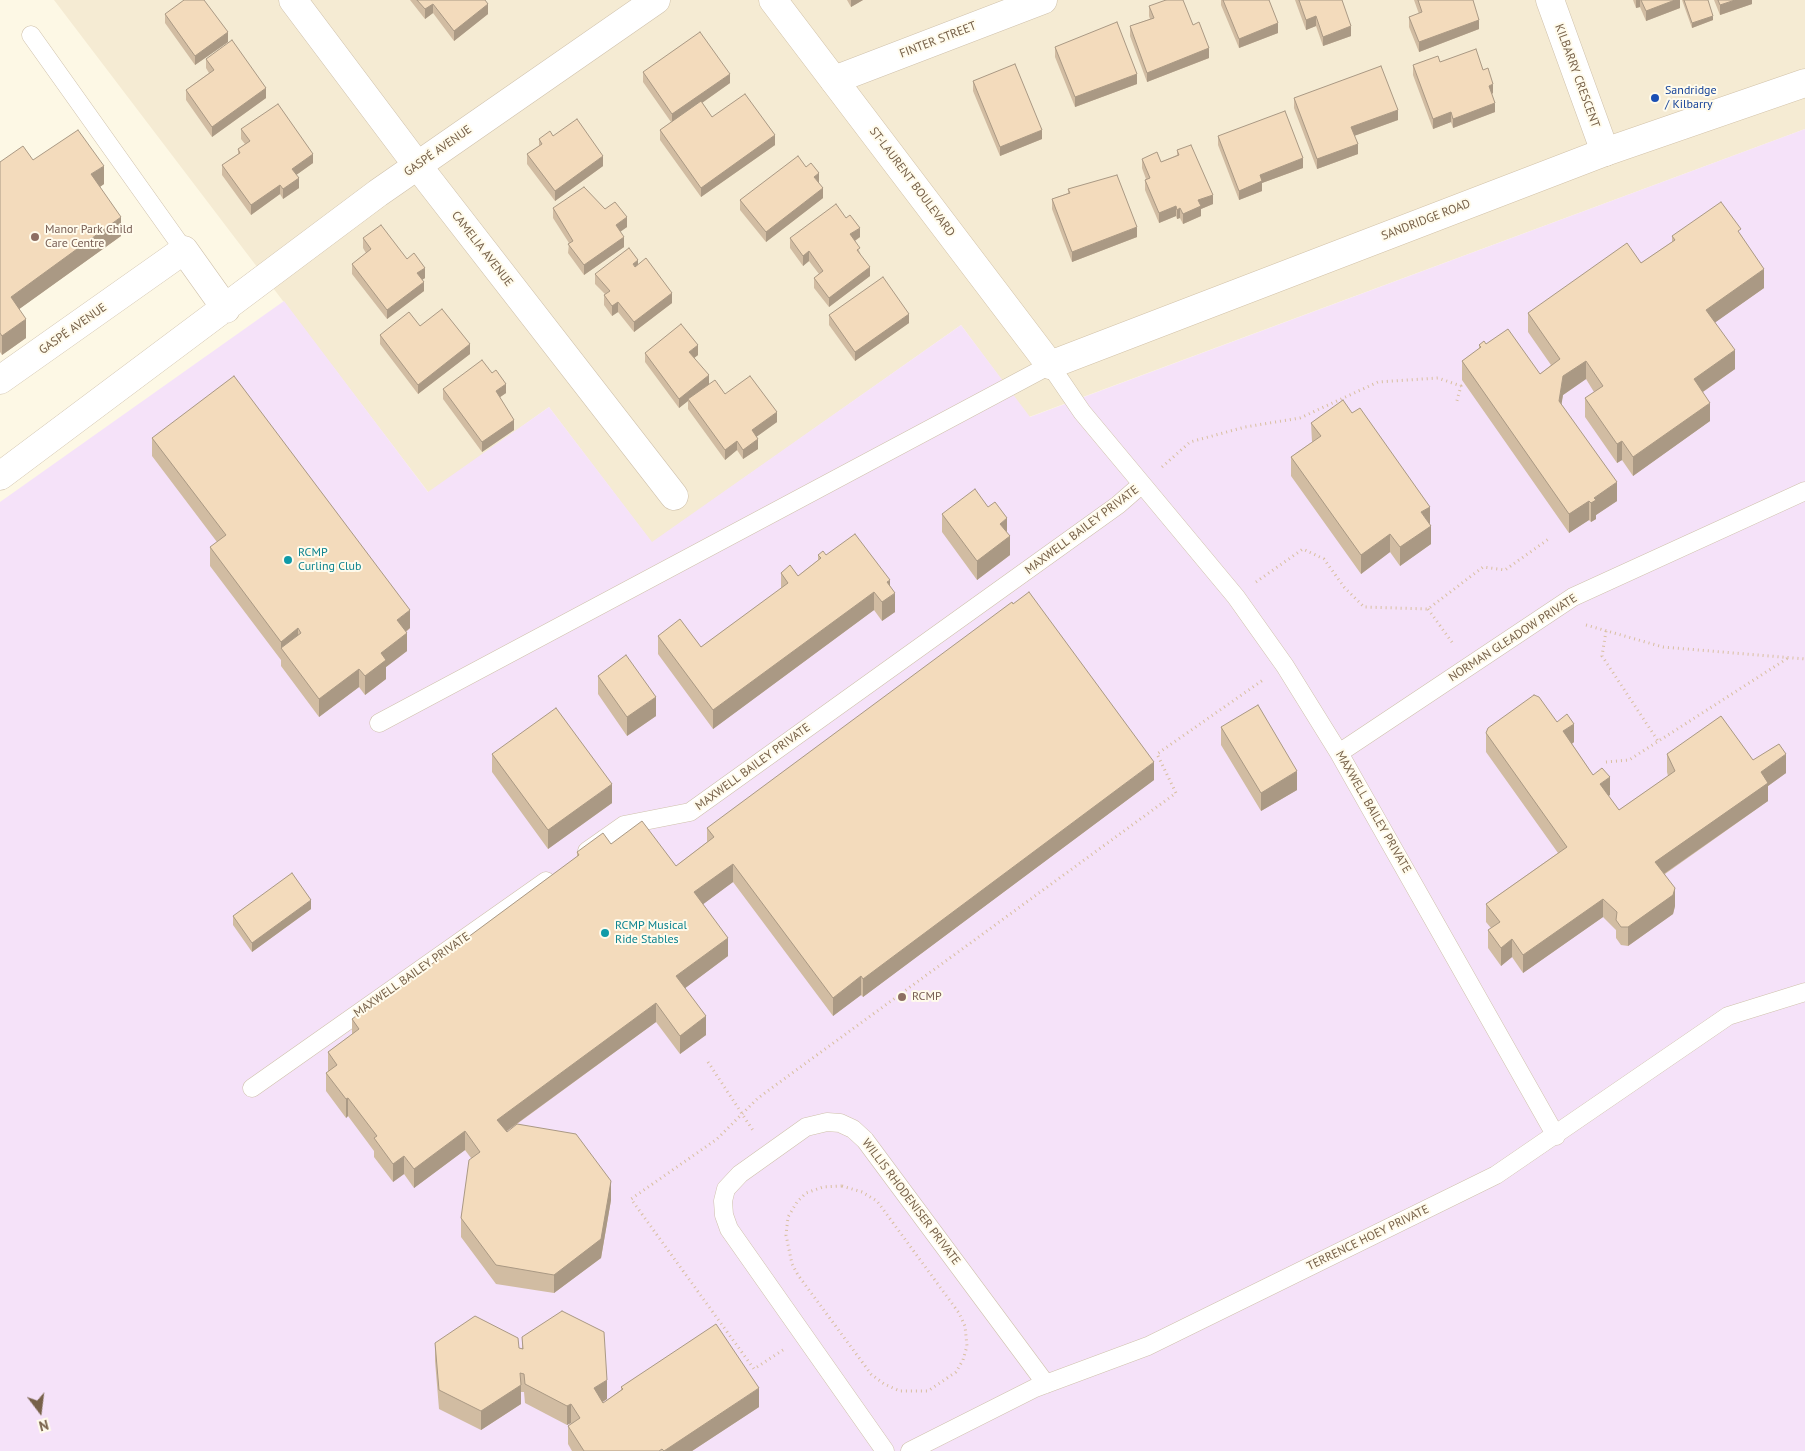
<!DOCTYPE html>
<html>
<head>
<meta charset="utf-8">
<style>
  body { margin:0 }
  #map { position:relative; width:1805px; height:1451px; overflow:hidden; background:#fdf8e5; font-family:"PT Sans",sans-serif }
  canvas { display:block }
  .north { position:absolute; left:15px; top:1386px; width:50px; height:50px; -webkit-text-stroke:4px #fffbec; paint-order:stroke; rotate:165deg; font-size:14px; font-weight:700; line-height:20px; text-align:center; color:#776149 }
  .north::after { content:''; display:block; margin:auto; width:18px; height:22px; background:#776149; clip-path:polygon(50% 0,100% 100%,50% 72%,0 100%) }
</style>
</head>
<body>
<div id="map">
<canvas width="1805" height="1451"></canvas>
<div class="north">N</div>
</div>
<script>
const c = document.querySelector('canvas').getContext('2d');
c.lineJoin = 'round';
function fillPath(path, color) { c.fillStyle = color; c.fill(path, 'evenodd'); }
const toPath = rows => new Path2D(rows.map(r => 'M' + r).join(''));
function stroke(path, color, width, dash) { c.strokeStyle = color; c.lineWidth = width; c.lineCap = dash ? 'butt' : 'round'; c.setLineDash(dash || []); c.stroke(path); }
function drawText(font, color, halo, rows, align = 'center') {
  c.font = font + ' "PT Sans",sans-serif'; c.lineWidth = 4; c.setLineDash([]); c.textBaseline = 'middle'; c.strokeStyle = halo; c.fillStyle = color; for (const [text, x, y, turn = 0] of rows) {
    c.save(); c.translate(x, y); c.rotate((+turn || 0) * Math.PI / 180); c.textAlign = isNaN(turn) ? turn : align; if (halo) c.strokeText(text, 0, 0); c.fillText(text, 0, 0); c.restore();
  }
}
fillPath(toPath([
  [54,0,1805,0,1805,129,1029,417,961,325,652,543,549,407,429,493]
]), '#f5ebd3');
fillPath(toPath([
  [1805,129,1805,1451,0,1451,0,502,284,301,428,492,549,407,652,542,961,325,1030,417]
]), '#f5e2f9');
const lane = toPath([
  [31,35,184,250],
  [379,723,1050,365,1082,412,1142,484],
  [1339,753,1573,597,1805,491],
  [587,851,624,825,690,812,1118,505,1142,484,1236,597,1285,666,1339,753,1556,1136],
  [252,1088,546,881],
  [885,1451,729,1229,724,1215,723,1201,726,1189,740,1174,806,1127,827,1122,840,1123,853,1129,865,1140,1046,1384],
  [910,1451,1035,1388,1148,1346,1496,1175,1728,1016,1805,992]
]);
const street = toPath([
  [293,0,417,165,674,496],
  [1550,0,1605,152],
  [834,80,1043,0],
  [0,380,184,250,226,309],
  [0,476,378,193,656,0]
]);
const secondary = toPath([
  [773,0,1050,365,1605,152,1805,83]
]);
stroke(lane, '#cfc1ab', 19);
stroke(street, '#cfc1ab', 29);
stroke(secondary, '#d2c2a8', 29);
stroke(toPath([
  [1162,467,1190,442,1245,427,1300,418,1378,382,1438,378,1461,386,1456,404],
  [1256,582,1303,549,1324,559,1344,587,1364,607,1428,609,1483,567,1505,570,1550,538],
  [1428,609,1454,645],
  [1586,625,1663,647,1805,659],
  [1606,631,1602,656,1658,741],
  [1606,762,1629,760,1788,658],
  [708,1062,754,1132],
  [842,1186,862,1192,877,1201,959,1313,965,1326,967,1346,963,1360,956,1372,928,1391,900,1391,884,1384,871,1374,798,1275,792,1264,786,1235,788,1217,797,1202,806,1193,823,1187,842,1186],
  [783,1350,754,1369,631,1199,717,1139,758,1098,1176,793,1157,754,1263,680]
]), '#d8bf9f', 3, [1, 4]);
stroke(lane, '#fff', 18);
stroke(street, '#fff', 28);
stroke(secondary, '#fff', 28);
fillPath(toPath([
  [410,0,485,0,488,14,454,41,433,13,425,19],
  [847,0,863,0,851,7],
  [1221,0,1269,0,1278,33,1239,48,1221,5],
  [1295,0,1342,0,1351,36,1323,46,1316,26,1306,30],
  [1414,0,1473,0,1479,29,1419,52,1409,27,1409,17,1419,14],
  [1633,0,1680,0,1680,8,1646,21,1640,7,1636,8],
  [1682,0,1708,0,1713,20,1692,28],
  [1714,0,1752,0,1752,4,1720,15],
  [1149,6,1193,25,1209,58,1147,82,1130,36,1130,26,1150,19,1149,16],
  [165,14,228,42,195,65,165,23],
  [1055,47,1137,84,1075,107,1055,57],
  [206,59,266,98,212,137,186,100,186,90,209,73,206,68],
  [1440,62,1483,70,1493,93,1492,94,1495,112,1453,128,1451,122,1433,129,1413,75,1413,65],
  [643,72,730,83,702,103,712,117,775,145,701,197,660,140,660,130,671,122,643,82],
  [973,81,1042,139,1000,156,973,91],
  [1294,98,1398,120,1354,136,1358,154,1317,169,1294,108],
  [241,129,313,163,296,175,299,188,283,199,280,194,251,215,222,175,222,165,238,154,238,149,245,144,241,139],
  [553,136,603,166,555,201,527,164,527,154,539,146,539,139],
  [1218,136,1303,168,1262,183,1262,191,1239,200,1218,145],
  [1177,150,1213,204,1201,209,1201,216,1183,224,1180,218,1177,219,1176,216,1159,223,1145,190,1145,180,1146,179,1142,168,1142,159,1161,162,1177,155],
  [33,160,104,184,100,187,121,236,19,309,26,338,2,355,0,352,0,162],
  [819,183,823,198,766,242,740,210,740,200],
  [1068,189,1137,237,1072,262,1052,209,1052,199,1068,193],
  [553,208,605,209,627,227,620,231,624,247,584,275,568,253,569,243,553,218],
  [1741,235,1764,288,1715,322,1735,369,1703,392,1710,421,1633,476,1622,460,1617,463,1585,417,1585,398,1594,392,1586,379,1563,395,1561,404,1617,501,1596,515,1596,519,1591,522,1589,520,1569,533,1462,380,1462,361,1479,349,1479,345,1486,344,1540,374,1551,365,1528,332,1528,313,1641,263,1672,242,1672,236],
  [860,237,855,241,870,276,829,307,814,288,814,278,819,274,809,261,803,266,790,248,790,238],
  [363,238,407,259,425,278,422,280,424,291,387,319,352,274,352,264,366,253,363,248],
  [638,265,672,303,634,332,618,312,612,316,604,305,604,295,605,294,595,284,595,274],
  [829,315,909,323,855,361,829,325],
  [420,326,470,354,418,394,380,344,380,335],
  [645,353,698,355,694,358,709,385,725,394,777,422,756,437,758,449,743,459,737,450,725,460,688,409,688,401,679,408,645,362],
  [443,389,506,393,500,397,514,430,482,452,443,399],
  [1311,423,1430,524,1431,544,1400,566,1390,552,1361,574,1291,476,1291,457,1312,442],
  [152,438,410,628,406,632,407,651,386,667,386,679,365,695,359,687,319,717,281,666,281,660,210,566,210,547,217,542,152,456],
  [988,507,1007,533,1010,555,977,580,942,532,942,514],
  [818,555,826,555,890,586,895,612,882,621,874,610,713,729,658,654,658,636,701,647,781,589,781,573,798,576,818,560],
  [598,676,656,716,627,736,598,694],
  [1557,722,1574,742,1572,744,1593,775,1610,795,1608,796,1619,810,1668,776,1667,772,1667,754,1753,760,1786,773,1768,786,1768,801,1665,874,1675,906,1673,914,1628,946,1621,945,1616,938,1616,930,1603,917,1523,973,1512,957,1501,966,1488,948,1488,930,1491,928,1486,922,1486,904,1558,853,1486,752,1486,733],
  [1221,727,1297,790,1261,811,1221,745],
  [492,754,612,803,548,849,492,772],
  [1154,780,863,997,861,995,833,1016,733,882,703,904,728,956,685,988,706,1035,680,1054,656,1022,506,1132,611,1200,601,1258,554,1293,496,1284,461,1237,461,1218,471,1158,465,1150,414,1188,404,1174,393,1182,374,1157,374,1151,348,1116,346,1118,326,1091,326,1073,328,1072,328,1052,352,1035,352,1019,379,1003,577,857,577,852,611,844,676,866,707,842,707,828],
  [311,909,252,952,233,925,233,916],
  [522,1337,607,1399,603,1402,603,1403,621,1390,621,1387,759,1407,692,1451,572,1451,568,1444,568,1426,571,1423,567,1425,525,1403,524,1392,521,1392,521,1404,481,1430,439,1409,435,1361,435,1343,522,1349]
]), '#d1bca2');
fillPath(toPath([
  [851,0,863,0,851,7],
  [1636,0,1640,0,1640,7,1636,8],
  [1675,0,1680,0,1680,8,1646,21,1646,11],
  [1735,0,1752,0,1752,4,1720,15,1720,5],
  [433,4,433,13,425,19,425,9],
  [488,4,488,14,454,41,454,31],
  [1316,16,1316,26,1306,30,1306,20],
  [1713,16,1713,20,1692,28,1692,23],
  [1479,20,1479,29,1419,52,1419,42],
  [1278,23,1278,33,1239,48,1239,39],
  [1351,26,1351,36,1323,46,1323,37],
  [228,32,228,42,195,65,195,56],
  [1209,48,1209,58,1147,82,1147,73],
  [730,74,730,83,672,124,672,114],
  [1137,74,1137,84,1075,107,1075,97],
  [1493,84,1493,93,1489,95,1489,86],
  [266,88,266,98,212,137,212,127],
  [1495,103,1495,112,1453,128,1453,119],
  [1398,110,1398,120,1351,137,1351,127],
  [1451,112,1451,122,1433,129,1433,119],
  [1042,130,1042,139,1000,156,1000,147],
  [775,135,775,145,701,197,701,188],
  [1358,144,1358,154,1317,169,1317,159],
  [313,154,313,163,292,178,292,169],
  [603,156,603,166,555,201,555,191],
  [1303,158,1303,168,1262,183,1262,191,1239,200,1239,191,1260,175],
  [104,166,104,184,91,193,91,174],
  [819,173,819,183,814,177],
  [299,178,299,188,283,199,283,189],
  [280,185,280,194,251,215,251,205],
  [823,188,823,198,766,242,766,232],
  [1213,195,1213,204,1201,209,1201,216,1183,224,1183,214,1198,200],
  [1176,206,1176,216,1159,223,1159,213],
  [1180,208,1180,218,1177,219,1177,210],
  [121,217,121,236,11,315,11,297],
  [627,217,627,227,616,235,616,225],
  [1137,227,1137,237,1072,262,1072,252],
  [860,228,860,237,850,244,850,234],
  [624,237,624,247,584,275,584,265],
  [809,251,809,261,803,266,803,256],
  [638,260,638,270,633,264],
  [870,267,870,276,829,307,829,298],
  [425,268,425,278,417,283,417,273],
  [1764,269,1764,288,1706,329,1706,310],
  [424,282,424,291,387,319,387,310],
  [672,293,672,303,634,332,634,322],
  [618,302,618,312,612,316,612,306],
  [909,314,909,323,855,361,855,352],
  [26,319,26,338,2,355,2,336],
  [470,344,470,354,418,394,418,385],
  [698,345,698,355,689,362,689,352],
  [1735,350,1735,369,1694,398,1694,379],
  [1586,361,1586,379,1563,395,1559,420,1559,401,1563,376],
  [709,375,709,385,688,399,688,401,679,408,679,399],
  [506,384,506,393,496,400,496,391],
  [1710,403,1710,421,1633,476,1633,457],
  [777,412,777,422,752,440,752,430],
  [514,420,514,430,482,452,482,442],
  [758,439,758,449,743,459,743,450],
  [737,441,737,450,725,460,725,450],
  [1622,441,1622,460,1617,463,1617,444],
  [1617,482,1617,501,1596,515,1596,519,1591,522,1591,503,1594,498],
  [1589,501,1589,520,1569,533,1569,514],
  [1430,507,1430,525,1421,512],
  [1007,518,1007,537,1000,524],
  [1431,526,1431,544,1400,566,1400,547],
  [1390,534,1390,552,1361,574,1361,555],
  [1010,536,1010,555,977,580,977,561],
  [890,580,890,597,895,593,895,612,882,621,882,602,887,582],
  [874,592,874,610,713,729,713,710],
  [410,610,410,628,397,638,397,620],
  [298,628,298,647,281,648,281,660,281,642],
  [407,633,407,651,386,667,386,679,365,695,365,676,381,653],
  [359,669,359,687,319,717,319,699],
  [656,697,656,716,627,736,627,717],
  [1574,724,1574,742,1563,750,1563,731],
  [1786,754,1786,773,1768,786,1768,801,1655,880,1655,862,1761,772],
  [1154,762,1154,780,863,997,863,979],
  [1297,771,1297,790,1261,811,1261,793],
  [1610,777,1610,795,1600,803,1600,784],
  [612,784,612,803,548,849,548,830],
  [733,864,733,882,694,911,694,892],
  [1675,888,1675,906,1673,914,1628,946,1628,927],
  [1603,899,1603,917,1523,973,1523,955],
  [311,900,311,909,252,952,252,943],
  [728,938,728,956,676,995,676,976],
  [1512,939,1512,957,1501,966,1501,948],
  [861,976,861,995,833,1016,833,998],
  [656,1003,656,1022,497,1138,497,1120],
  [706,1016,706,1035,680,1054,680,1036],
  [348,1098,348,1116,346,1118,346,1099],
  [465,1131,465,1150,414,1188,414,1169],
  [404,1156,404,1174,393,1182,393,1164],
  [611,1181,611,1200,601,1258,554,1293,554,1275],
  [607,1380,607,1399,594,1407,594,1388],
  [521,1385,521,1404,481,1430,481,1411],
  [759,1388,759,1407,692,1451,664,1451],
  [571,1404,571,1423,567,1425,567,1406]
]), '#aa9984');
const building = toPath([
  [184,0,204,0,228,32,195,56,165,14,184,0],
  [417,0,485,0,488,4,454,31,433,4,425,9,417,0],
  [1166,0,1183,0,1193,25,1199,22,1209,48,1147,73,1130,26,1154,18,1149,6,1166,0],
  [1223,0,1269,0,1278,23,1239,39,1223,0],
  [1299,0,1342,0,1351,26,1323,37,1316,16,1306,20,1299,0],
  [1418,0,1473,0,1479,20,1419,42,1409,17,1422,12,1418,0],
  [1641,0,1675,0,1646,11,1641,0],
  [1684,0,1708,0,1713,16,1692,23,1684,0],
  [1718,0,1735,0,1720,5,1718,0],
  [1117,22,1137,74,1075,97,1055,47,1117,22],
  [700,32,730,74,672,114,643,72,700,32],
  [232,40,266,88,212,127,186,90,214,70,206,59,232,40],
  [1476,49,1483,70,1488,68,1493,84,1489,86,1495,103,1453,119,1451,112,1433,119,1413,65,1438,56,1440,62,1476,49],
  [1015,64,1042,130,1000,147,973,81,1015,64],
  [1381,66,1398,110,1351,127,1358,144,1317,159,1294,98,1381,66],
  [745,94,775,135,701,188,660,130,701,101,712,117,745,94],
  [278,104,313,154,292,169,299,178,283,189,280,185,251,205,222,165,240,153,238,149,250,141,241,129,278,104],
  [1285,111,1303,158,1260,175,1262,181,1239,191,1218,136,1285,111],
  [577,119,603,156,555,191,527,154,542,144,539,139,550,131,553,136,577,119],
  [78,130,104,166,91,174,121,217,11,297,26,319,2,336,0,333,0,162,23,146,33,160,78,130],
  [1191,145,1213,195,1198,200,1201,206,1183,214,1180,208,1177,210,1176,206,1159,213,1145,180,1150,178,1142,159,1157,152,1161,162,1179,155,1177,150,1191,145],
  [798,156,806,167,811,163,819,173,814,177,823,188,766,232,740,200,798,156],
  [1117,175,1137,227,1072,252,1052,199,1070,193,1068,189,1117,175],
  [584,187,605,209,615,202,627,217,616,225,624,237,584,265,568,244,573,241,553,208,584,187],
  [1721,202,1741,229,1738,231,1764,269,1706,310,1735,350,1694,379,1710,403,1633,457,1622,441,1617,444,1585,398,1603,386,1586,361,1563,376,1559,401,1617,482,1594,498,1596,500,1591,503,1589,501,1569,514,1462,361,1481,347,1479,345,1484,341,1486,344,1508,329,1540,374,1560,359,1528,313,1627,243,1641,263,1675,240,1672,236,1721,202],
  [836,204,846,218,850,215,860,228,850,234,860,248,857,250,870,267,829,298,814,278,823,271,809,251,803,256,790,238,836,204],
  [381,225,407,259,414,253,425,268,417,273,424,282,387,310,352,264,371,249,363,238,381,225],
  [629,248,638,260,633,264,635,267,646,258,672,293,634,322,618,302,612,306,604,295,610,291,595,274,629,248],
  [883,277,909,314,855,352,829,315,883,277],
  [442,309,470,344,418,385,380,335,409,312,420,326,442,309],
  [681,324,698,345,689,352,709,375,679,399,645,353,681,324],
  [482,360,492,373,496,370,506,384,496,391,514,420,482,442,443,389,482,360],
  [234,376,410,610,397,620,407,633,381,653,386,660,365,676,359,669,319,699,281,648,301,633,298,628,281,642,210,547,226,535,152,438,234,376],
  [750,376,777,412,752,430,758,439,743,450,737,441,725,450,688,399,715,380,725,394,750,376],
  [1343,400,1352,413,1360,408,1430,507,1421,512,1431,526,1400,547,1390,534,1361,555,1291,457,1321,436,1311,423,1343,400],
  [975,489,988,507,995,502,1007,518,1000,524,1010,536,977,561,942,514,975,489],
  [855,534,890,580,887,582,895,593,882,602,874,592,713,710,658,636,680,619,701,647,788,583,781,573,790,565,798,576,821,558,818,555,823,551,826,555,855,534],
  [1029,592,1154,762,863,979,861,976,833,998,733,864,694,892,728,938,676,976,706,1016,680,1036,656,1003,497,1120,507,1132,517,1124,576,1134,611,1181,601,1239,554,1275,496,1265,461,1218,469,1160,480,1152,465,1131,414,1169,404,1156,393,1164,374,1138,377,1136,348,1098,346,1099,326,1073,337,1065,328,1052,359,1029,352,1019,377,1000,379,1003,579,855,577,852,603,833,611,844,642,821,676,866,714,837,707,828,1012,602,1013,604,1029,592],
  [626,655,656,697,627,717,598,676,626,655],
  [1534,695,1539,697,1557,722,1567,714,1574,724,1563,731,1593,775,1602,768,1610,777,1600,784,1619,810,1675,771,1667,754,1721,716,1753,760,1779,744,1786,754,1761,772,1768,783,1655,862,1675,888,1673,895,1628,927,1621,927,1616,920,1617,912,1603,899,1523,955,1512,939,1501,948,1488,930,1500,922,1486,904,1567,847,1486,733,1488,728,1534,695],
  [1258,705,1297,771,1261,793,1221,727,1258,705],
  [556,708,612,784,548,830,492,754,556,708],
  [292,873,311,900,252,943,233,916,292,873],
  [562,1311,604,1332,607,1380,594,1388,603,1403,623,1389,621,1387,716,1324,759,1388,664,1451,662,1449,659,1451,584,1451,568,1426,580,1418,571,1404,567,1406,525,1384,524,1374,520,1373,521,1385,481,1411,439,1390,435,1343,475,1316,518,1338,519,1348,523,1349,522,1337,562,1311]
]);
fillPath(building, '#f3dbbc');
stroke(building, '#aa9984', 1);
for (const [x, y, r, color] of [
  [1655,98,5,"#1a4fb4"],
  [35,237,5,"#8d6e63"],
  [288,560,5,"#0f9aa8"],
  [605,933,5,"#0f9aa8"],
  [902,997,5,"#8d6e63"]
]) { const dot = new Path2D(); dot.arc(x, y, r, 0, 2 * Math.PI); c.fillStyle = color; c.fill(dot); stroke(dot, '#fffbec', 2); }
drawText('12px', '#776149', '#fffbec', [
  ["FINTER STREET",938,40,-21],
  ["KILBARRY CRESCENT",1577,76,70],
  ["GASPÉ AVENUE",438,151,-35],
  ["ST-LAURENT BOULEVARD",912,182,53],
  ["SANDRIDGE ROAD",1426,220,-21],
  ["CAMELIA AVENUE",482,249,52],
  ["GASPÉ AVENUE",73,329,-35],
  ["MAXWELL BAILEY PRIVATE",1082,530,-37],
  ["NORMAN GLEADOW PRIVATE",1513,638,-33],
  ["MAXWELL BAILEY PRIVATE",753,767,-36],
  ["MAXWELL BAILEY PRIVATE",1373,812,60],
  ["MAXWELL BAILEY PRIVATE",412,975,-35],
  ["WILLIS RHODENISER PRIVATE",911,1202,53],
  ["TERRENCE HOEY PRIVATE",1368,1238,-26]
]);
drawText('12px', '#164399', '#fffbec', [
  ["Sandridge",1665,91],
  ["/ Kilbarry",1665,105]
], 'left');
drawText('12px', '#785e54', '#fffbec', [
  ["Manor Park Child",45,230],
  ["Care Centre",45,244],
  ["RCMP",912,997]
], 'left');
drawText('12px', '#0d838f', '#fffbec', [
  ["RCMP",298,553],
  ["Curling Club",298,567],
  ["RCMP Musical",615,926],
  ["Ride Stables",615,940]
], 'left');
</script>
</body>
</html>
